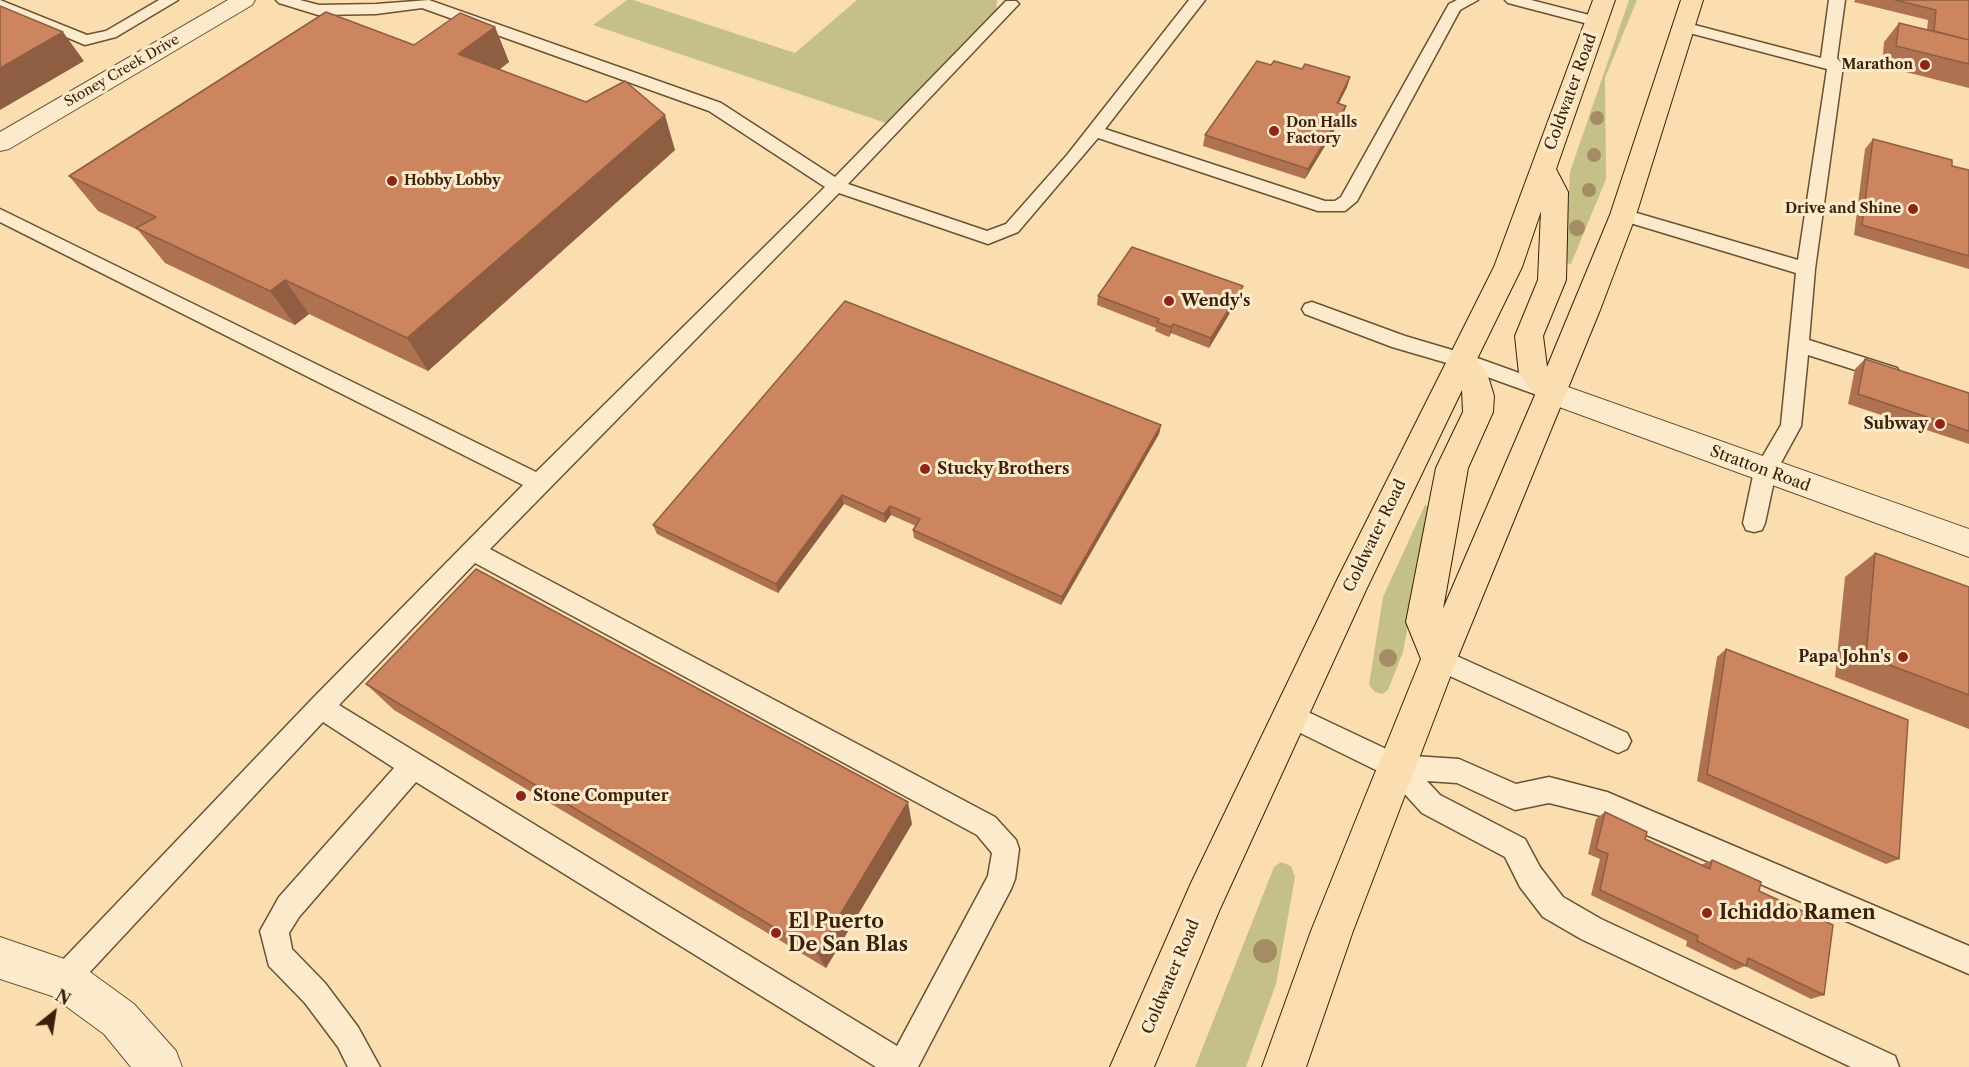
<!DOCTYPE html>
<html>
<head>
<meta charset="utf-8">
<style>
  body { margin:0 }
  #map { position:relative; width:1969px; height:1067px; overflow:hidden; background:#fbdeb0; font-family:"Libre Caslon Text",serif }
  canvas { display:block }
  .north { position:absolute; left:24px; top:983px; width:60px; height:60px; -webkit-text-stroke:4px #fceacc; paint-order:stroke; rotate:30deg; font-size:16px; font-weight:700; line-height:24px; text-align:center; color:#3b2108 }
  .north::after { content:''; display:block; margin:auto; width:21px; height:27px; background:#3b2108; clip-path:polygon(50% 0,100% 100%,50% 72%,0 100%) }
</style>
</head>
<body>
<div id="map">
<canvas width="1969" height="1067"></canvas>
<div class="north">N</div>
</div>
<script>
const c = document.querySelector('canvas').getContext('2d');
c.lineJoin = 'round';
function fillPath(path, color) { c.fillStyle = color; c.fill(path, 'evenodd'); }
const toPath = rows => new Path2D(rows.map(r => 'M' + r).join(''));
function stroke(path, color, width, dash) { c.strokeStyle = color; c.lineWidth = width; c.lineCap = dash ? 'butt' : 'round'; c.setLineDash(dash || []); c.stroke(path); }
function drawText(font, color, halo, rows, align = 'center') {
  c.font = font + ' "Libre Caslon Text",serif'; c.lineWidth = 6; c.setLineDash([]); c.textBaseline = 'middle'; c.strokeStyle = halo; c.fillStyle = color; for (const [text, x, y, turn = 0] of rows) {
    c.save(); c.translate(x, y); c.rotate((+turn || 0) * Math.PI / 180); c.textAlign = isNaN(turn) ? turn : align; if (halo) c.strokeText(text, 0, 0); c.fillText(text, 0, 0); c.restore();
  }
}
fillPath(toPath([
  [627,0,633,0,795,53,857,0,997,0,996,12,886,123,593,25],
  [1629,0,1637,0,1605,78,1606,179,1571,264,1565,263,1570,172],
  [1425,505,1431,507,1403,652,1388,690,1382,694,1375,692,1369,685,1383,597],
  [1281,862,1291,866,1295,877,1276,984,1246,1067,1195,1067,1274,867]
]), '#c4c087');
const service = toPath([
  [0,0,87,35,106,31,159,0,178,0,116,37,85,45,0,9,0,0],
  [276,0,300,0,319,5,376,4,429,0,721,103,835,177,1006,1,1016,1,1019,4,1016,7,848,184,987,231,1006,224,1067,155,1189,0,1205,0,1105,129,1325,201,1335,201,1341,197,1449,4,1457,0,1478,0,1460,10,1357,201,1345,211,1318,211,1098,138,1018,232,988,244,839,193,490,549,995,817,1016,840,1019,849,1015,879,1011,889,918,1067,876,1067,416,782,299,917,289,933,292,949,325,983,358,1027,380,1067,348,1067,338,1047,305,1003,269,966,260,931,279,897,394,768,323,722,74,989,64,993,54,989,50,979,54,969,312,699,523,485,0,222,0,209,536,472,825,187,709,111,422,8,376,14,318,15,279,3,276,0],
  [475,563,977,835,992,853,988,876,897,1046,339,705,475,563],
  [1505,0,1531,0,1601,18,1604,21,1596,26,1508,3,1505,0],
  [1829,0,1845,0,1837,58,1843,66,1815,269,1809,340,1897,368,1900,373,1897,378,1890,381,1808,355,1801,426,1776,472,1765,523,1762,530,1754,532,1746,530,1743,523,1754,471,1781,425,1796,273,1617,219,1614,215,1617,211,1623,209,1798,260,1827,69,1678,30,1675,27,1683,22,1821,58,1829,0],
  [1312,302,1405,336,1469,355,1558,387,1561,392,1558,397,1551,400,1457,366,1392,347,1305,314,1302,309,1305,304,1312,302],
  [1439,648,1627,733,1631,741,1627,749,1618,753,1609,749,1430,667,1427,659,1430,651,1439,648],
  [1291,704,1399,755,1459,759,1516,784,1549,777,1607,792,1969,946,1969,974,1605,817,1549,803,1515,810,1457,783,1427,781,1440,795,1525,839,1540,867,1563,897,1601,919,1895,1056,1899,1067,1851,1067,1581,939,1543,917,1520,887,1505,857,1422,813,1388,776,1282,724,1278,716,1282,708,1291,704]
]);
const minor = toPath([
  [228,0,255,0,252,5,9,149,0,151,0,132,228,0],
  [1551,381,1969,529,1969,557,1540,400,1536,392,1540,384,1551,381],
  [0,937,79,964,134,1004,176,1051,182,1067,131,1067,104,1034,52,996,0,979,0,937]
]);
const primary = toPath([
  [1593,0,1615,0,1556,169,1568,192,1566,280,1543,336,1547,367,1610,215,1681,0,1703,0,1636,215,1600,310,1457,659,1353,931,1306,1067,1262,1067,1311,931,1421,659,1406,622,1436,468,1463,412,1462,390,1366,590,1219,911,1154,1067,1110,1067,1191,883,1337,580,1494,267,1593,0],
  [1541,211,1538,280,1515,336,1519,374,1535,395,1443,609,1468,468,1493,412,1494,396,1488,376,1477,359,1522,267,1541,211]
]);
stroke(service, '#6b5032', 3);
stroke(minor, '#6b5032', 2);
stroke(primary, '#3b2108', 2);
fillPath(service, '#fceacc');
fillPath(minor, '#fceacc');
fillPath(primary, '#fbdeb0');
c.fillStyle = '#a48c65';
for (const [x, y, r] of [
  [1597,118,7],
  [1594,155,7],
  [1589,190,7],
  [1577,228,8],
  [1388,658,9],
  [1265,951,12]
]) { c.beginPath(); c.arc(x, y, r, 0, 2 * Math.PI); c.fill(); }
fillPath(toPath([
  [1855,0,1969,0,1969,88,1882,66,1884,42,1899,23,1927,30,1928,20,1854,2],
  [495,27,509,62,500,69,675,150,428,371,309,314,295,325,165,263,138,230,98,211,69,176],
  [1271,65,1350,77,1347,87,1339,103,1346,106,1343,116,1305,179,1203,146,1205,135],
  [1873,139,1952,166,1969,170,1969,269,1854,235,1865,149],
  [1098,296,1240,296,1209,348,1171,333,1169,337,1155,331,1156,328,1097,305],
  [1865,359,1969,393,1969,444,1848,404,1855,369],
  [1161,425,1159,434,1061,605,914,538,913,530,916,526,891,515,885,523,844,504,778,593,657,534,653,525],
  [1875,553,1969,587,1969,729,1835,677,1845,577],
  [1726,649,1899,859,1886,864,1697,781,1717,657],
  [366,684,912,824,826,968,394,710],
  [1605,812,1645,839,1701,865,1712,860,1759,891,1824,995,1811,999,1745,966,1735,970,1686,946,1687,941,1591,895,1600,859,1588,854,1596,819]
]), '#af7251');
fillPath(toPath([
  [495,27,509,62,474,89,458,54],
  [63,32,84,61,0,110,0,68],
  [1350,77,1347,87,1334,113,1337,103],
  [1346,106,1343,116,1305,179,1308,169],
  [665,115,675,150,428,371,407,338],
  [285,280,309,314,295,325,270,291],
  [1243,286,1240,296,1209,348,1211,338],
  [1173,324,1171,333,1169,337,1171,327],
  [1161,425,1159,434,1061,605,1062,597],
  [842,495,844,504,778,593,776,584],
  [890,506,891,515,885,523,884,514],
  [908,802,912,824,826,968,817,953]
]), '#8f5d42');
const building = toPath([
  [1895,0,1969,0,1969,40,1934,31,1936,10,1895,0],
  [0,6,63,32,0,68,0,6],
  [326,12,414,45,460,13,495,27,458,54,586,102,625,81,665,115,407,338,285,280,270,291,136,228,156,217,69,176,326,12],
  [1899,23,1969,40,1969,64,1896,46,1899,23],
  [1257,61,1271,65,1274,61,1302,69,1305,64,1350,77,1337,103,1346,106,1308,169,1205,135,1257,61],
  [1873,139,1952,160,1952,166,1969,170,1969,256,1862,225,1873,139],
  [1132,247,1243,286,1211,338,1173,324,1171,327,1157,322,1159,319,1098,296,1132,247],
  [845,301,1161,425,1062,597,913,530,920,519,890,506,884,514,842,495,776,584,653,525,845,301],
  [1865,359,1969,393,1969,431,1858,394,1865,359],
  [1875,553,1969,587,1969,695,1866,656,1875,553],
  [476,569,908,802,817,953,366,684,476,569],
  [1726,649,1908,720,1899,859,1707,774,1726,649],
  [1605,812,1647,832,1645,839,1710,869,1712,860,1761,882,1759,891,1833,925,1824,995,1748,958,1746,966,1697,941,1698,936,1600,890,1608,854,1596,849,1605,812]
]);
fillPath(building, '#cc855e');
stroke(building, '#8f5d42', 1.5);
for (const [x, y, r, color] of [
  [1925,65,6,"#8f2418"],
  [1274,131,6,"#8f2418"],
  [392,181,6,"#8f2418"],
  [1913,209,6,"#8f2418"],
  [1169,301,6,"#8f2418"],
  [1940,424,6,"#8f2418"],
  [925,469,6,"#8f2418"],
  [1903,657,6,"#8f2418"],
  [521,796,6,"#8f2418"],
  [1707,913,6,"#8f2418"],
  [776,933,6,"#8f2418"]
]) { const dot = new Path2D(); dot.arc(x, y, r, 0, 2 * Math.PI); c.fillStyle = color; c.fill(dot); stroke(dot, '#fceacc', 2); }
drawText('bold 14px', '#3b2108', '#fceacc', [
  ["Marathon",1913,65],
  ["Don Halls",1286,123,"left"],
  ["Factory",1286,139,"left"],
  ["Hobby Lobby",404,181,"left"],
  ["Drive and Shine",1901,209]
], 'right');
drawText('14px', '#3b2108', '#fceacc', [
  ["Stoney Creek Drive",122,71,-30]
]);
drawText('16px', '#3b2108', '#fceacc', [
  ["Coldwater Road",1571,92,-70],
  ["Stratton Road",1760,469,20],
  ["Coldwater Road",1375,536,-64],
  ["Coldwater Road",1171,977,-67]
]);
drawText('bold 16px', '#3b2108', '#fceacc', [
  ["Wendy's",1181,301],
  ["Subway",1928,424,"right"],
  ["Stucky Brothers",937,469],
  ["Papa John's",1891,657,"right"],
  ["Stone Computer",533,796]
], 'left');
drawText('bold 20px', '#3b2108', '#fceacc', [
  ["Ichiddo Ramen",1719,913],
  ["El Puerto",788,922],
  ["De San Blas",788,945]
], 'left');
</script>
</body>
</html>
